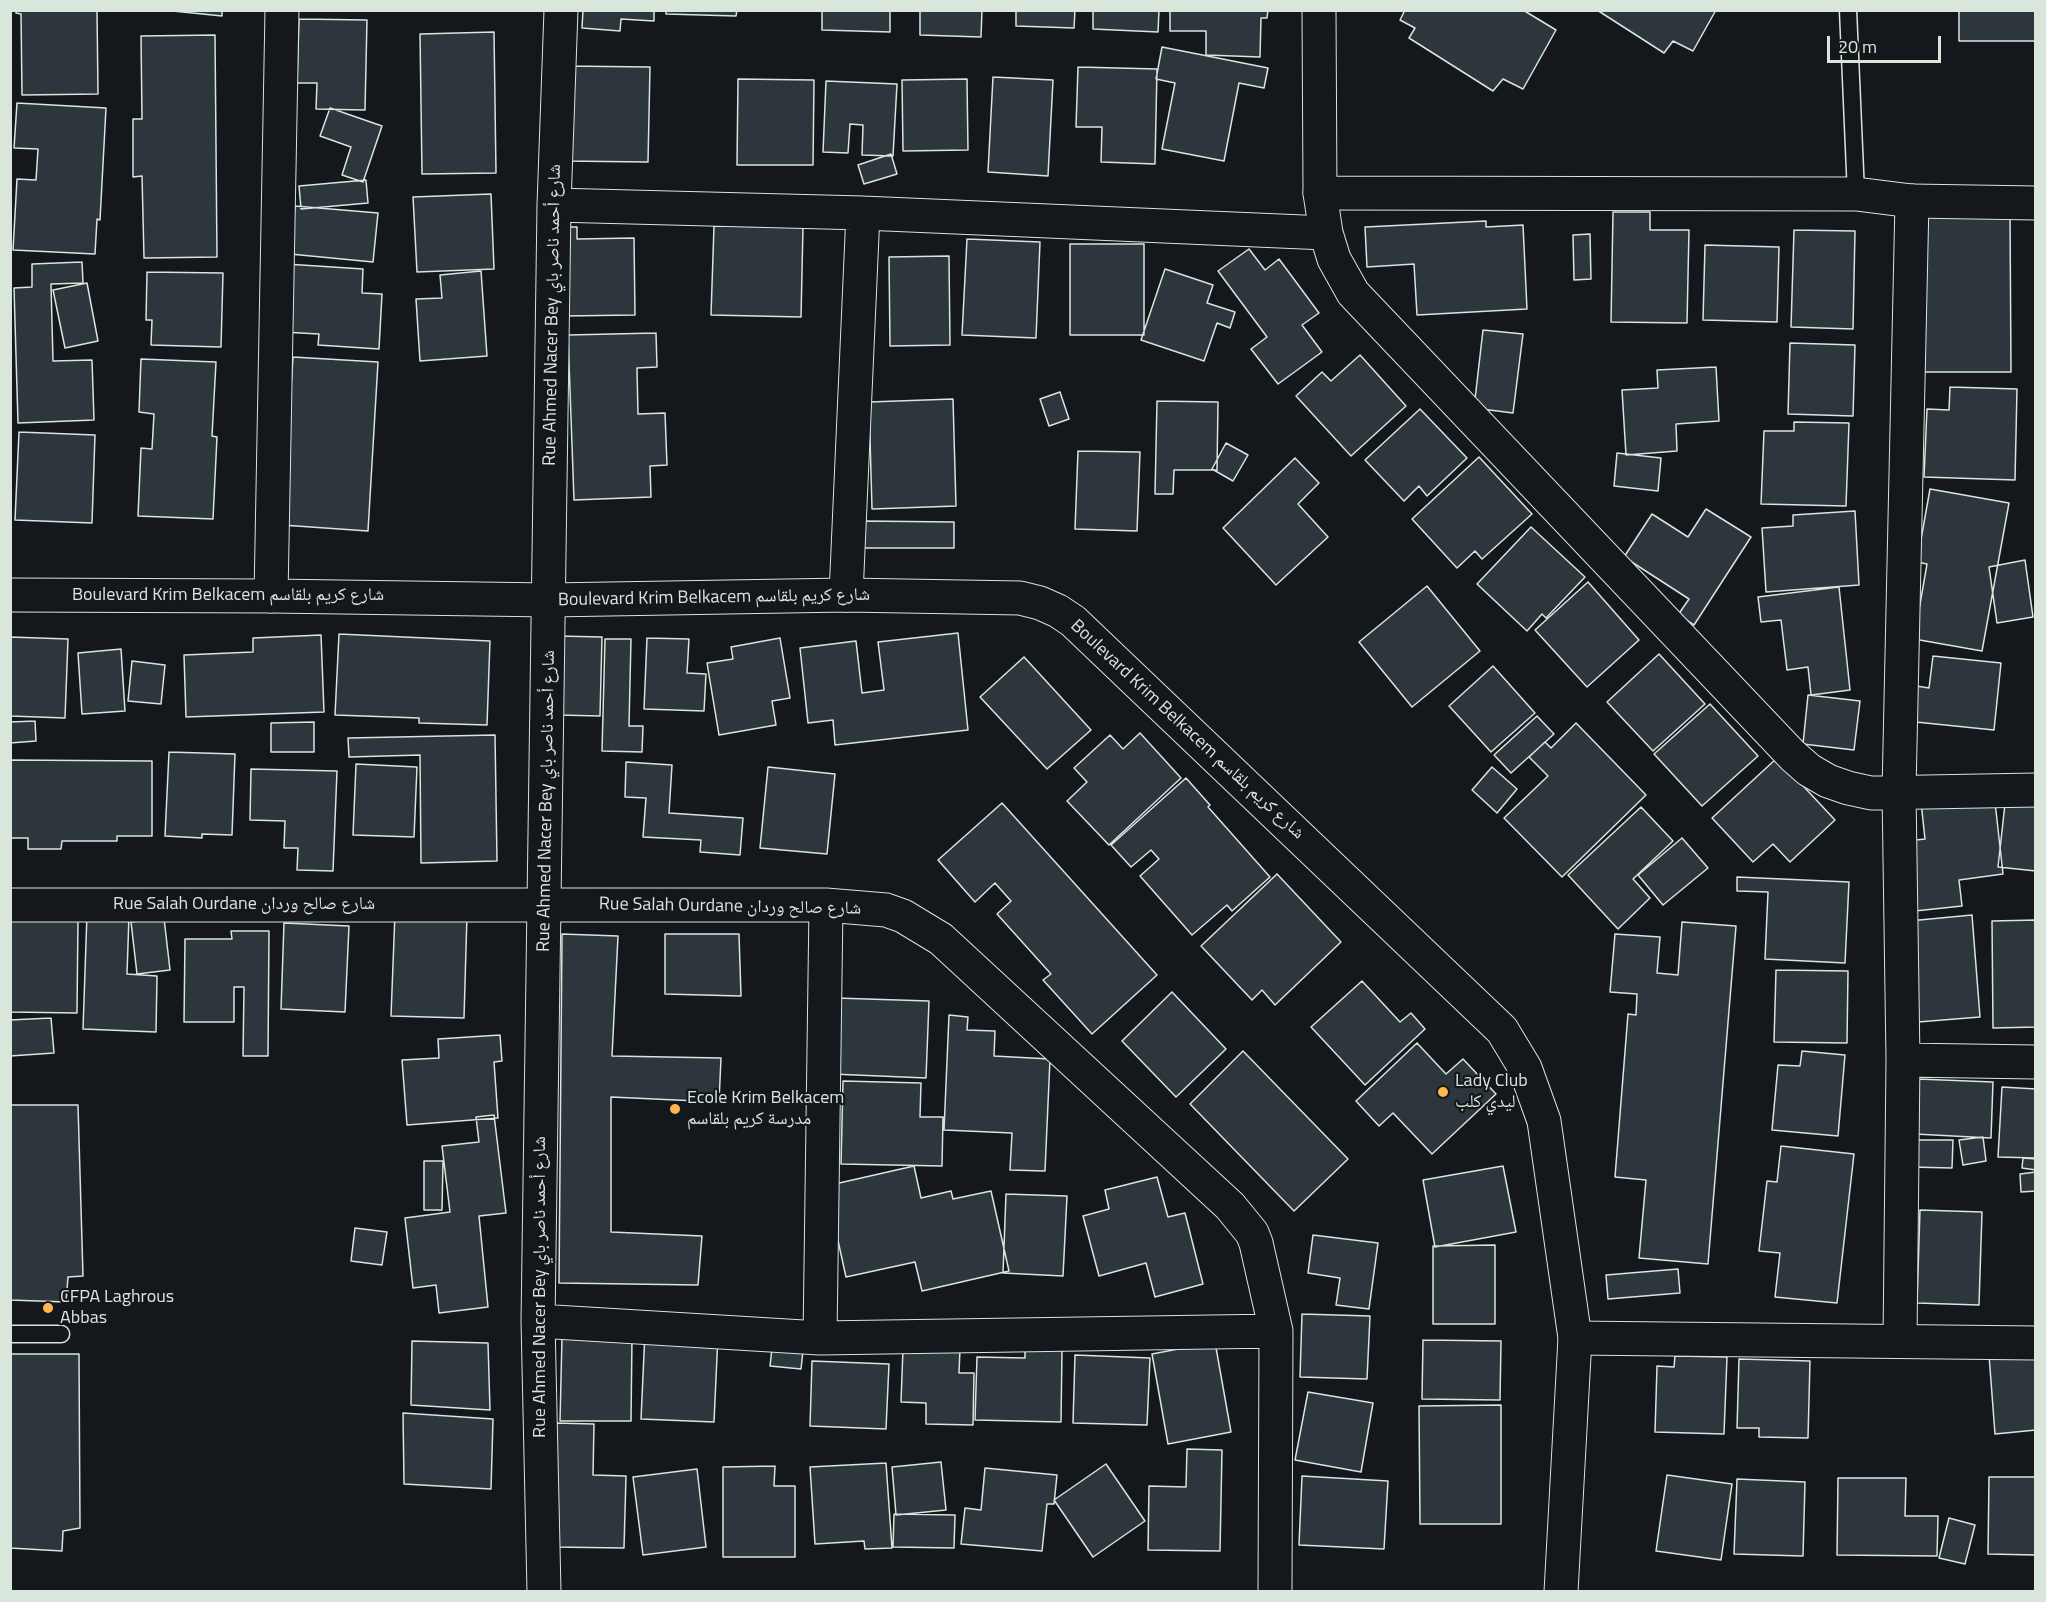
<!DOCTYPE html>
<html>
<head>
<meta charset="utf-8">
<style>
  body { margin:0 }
  #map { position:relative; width:2046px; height:1602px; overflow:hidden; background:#14181c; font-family:"Titillium Web",sans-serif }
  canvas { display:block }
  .frame { position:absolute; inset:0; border:12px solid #d8e6dc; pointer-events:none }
  .scale { position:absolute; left:1827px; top:36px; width:114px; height:27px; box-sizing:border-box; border:3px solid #d8e6dc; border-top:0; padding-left:8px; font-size:18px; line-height:21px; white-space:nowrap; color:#d8e6dc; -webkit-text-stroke:4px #14181c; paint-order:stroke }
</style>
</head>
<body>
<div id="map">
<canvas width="2046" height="1602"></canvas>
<div class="frame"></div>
<div class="scale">20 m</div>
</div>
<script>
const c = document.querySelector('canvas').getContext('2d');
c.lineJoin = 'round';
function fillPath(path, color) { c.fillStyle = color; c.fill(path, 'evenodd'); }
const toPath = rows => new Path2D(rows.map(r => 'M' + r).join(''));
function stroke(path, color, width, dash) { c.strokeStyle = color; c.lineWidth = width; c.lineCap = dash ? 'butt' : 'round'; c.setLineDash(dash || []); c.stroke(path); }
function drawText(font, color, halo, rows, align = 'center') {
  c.font = font + ' "Titillium Web","Noto Naskh Arabic",sans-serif'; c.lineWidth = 4.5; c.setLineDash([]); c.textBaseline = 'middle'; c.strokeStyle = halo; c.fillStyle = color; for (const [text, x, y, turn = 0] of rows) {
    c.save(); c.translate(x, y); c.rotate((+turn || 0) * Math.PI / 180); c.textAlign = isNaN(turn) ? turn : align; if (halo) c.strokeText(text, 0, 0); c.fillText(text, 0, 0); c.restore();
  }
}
const building = toPath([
  [16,10,97,10,98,94,22,95,21,14,16,13,16,10],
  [163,10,222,10,222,16,163,10],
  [583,10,654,10,654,21,621,19,620,31,582,28,583,10],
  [666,10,737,10,736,16,666,14,666,10],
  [822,10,890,10,890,32,822,30,822,10],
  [920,10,982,10,981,37,920,35,920,10],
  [1016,10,1075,10,1074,28,1016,26,1016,10],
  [1093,10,1159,10,1158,32,1093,29,1093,10],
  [1170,10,1268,10,1267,18,1261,18,1260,57,1206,55,1206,31,1170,31,1170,10],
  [1405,10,1523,10,1556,30,1523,89,1503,79,1493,91,1409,38,1415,28,1400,20,1405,10],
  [1597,10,1716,10,1693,51,1673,41,1664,53,1597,10],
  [1959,10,2036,10,2036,41,1959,41,1959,10],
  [299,19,367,20,365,110,316,109,317,83,297,83,299,19],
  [494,32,496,173,422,174,420,34,494,32],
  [215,35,217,257,144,258,142,176,133,177,133,119,142,119,141,36,215,35],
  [1162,47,1268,68,1264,88,1239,83,1224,161,1162,149,1175,83,1156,79,1162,47],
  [566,66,650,67,648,162,564,161,566,66],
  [1078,67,1157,69,1155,164,1101,162,1102,127,1076,127,1078,67],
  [993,77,1053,80,1048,176,988,172,993,77],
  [738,79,814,80,813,165,737,165,738,79],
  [967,79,968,150,903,151,902,80,967,79],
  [826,81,897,84,893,156,862,155,863,125,850,124,848,153,823,152,826,81],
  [17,103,106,108,100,220,97,219,95,254,13,250,17,179,36,180,38,149,14,148,17,103],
  [330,108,382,126,363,182,342,175,351,147,320,136,330,108],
  [891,154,897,174,864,184,858,165,891,154],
  [366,180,368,203,301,209,299,186,366,180],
  [491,194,494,269,417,272,413,197,491,194],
  [295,206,378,213,373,262,290,254,295,206],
  [1613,212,1650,212,1650,230,1689,230,1687,323,1611,322,1613,212],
  [1920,215,2010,215,2011,372,1920,372,1920,215],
  [1486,221,1486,227,1523,225,1527,309,1417,315,1414,264,1367,267,1365,227,1486,221],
  [714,226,803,227,801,317,711,315,714,226],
  [564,227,577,227,577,239,634,238,635,315,564,316,564,227],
  [1794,230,1855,231,1853,329,1791,327,1794,230],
  [1590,234,1591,279,1574,280,1573,235,1590,234],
  [967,239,1040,242,1036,338,962,335,967,239],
  [1070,244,1144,244,1144,335,1070,335,1070,244],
  [1705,245,1779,247,1777,322,1703,320,1705,245],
  [1249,249,1265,270,1279,259,1319,313,1302,325,1322,352,1278,384,1251,349,1267,337,1218,271,1249,249],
  [949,256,950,345,890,346,889,257,949,256],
  [82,262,83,283,51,284,53,361,92,360,94,420,18,423,14,288,32,287,32,264,82,262],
  [286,264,363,269,362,293,382,294,379,349,318,345,319,334,282,332,286,264],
  [1165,269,1213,285,1207,303,1235,312,1230,328,1217,323,1204,361,1141,340,1165,269],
  [481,271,487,356,420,361,416,299,442,298,440,275,481,271],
  [147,272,223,273,221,347,151,345,152,320,146,320,147,272],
  [87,283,98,341,65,348,53,290,87,283],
  [1483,330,1523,334,1513,413,1474,408,1483,330],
  [656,333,657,367,637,368,638,414,665,413,667,465,650,466,651,497,574,500,568,335,656,333],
  [1790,343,1855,345,1853,416,1788,414,1790,343],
  [1360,355,1406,406,1351,456,1296,396,1322,372,1331,381,1360,355],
  [293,357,378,362,368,531,282,525,293,357],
  [141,359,216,362,212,436,217,437,213,519,138,516,141,448,152,449,154,414,139,412,141,359],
  [1716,367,1719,421,1676,424,1677,451,1626,455,1622,390,1658,388,1657,370,1716,367],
  [1950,387,2017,389,2015,480,1924,477,1927,409,1949,410,1950,387],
  [1060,392,1069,419,1049,426,1040,399,1060,392],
  [953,399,956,506,872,509,869,402,953,399],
  [1157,401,1218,402,1217,470,1174,470,1173,494,1155,494,1157,401],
  [1420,409,1467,458,1427,496,1419,486,1404,501,1365,460,1420,409],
  [1794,422,1849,423,1846,506,1761,504,1764,431,1794,431,1794,422],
  [19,432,95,435,92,523,15,520,19,432],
  [1226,443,1248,455,1233,481,1212,469,1226,443],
  [1078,451,1140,452,1137,531,1075,529,1078,451],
  [1617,453,1661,458,1658,491,1614,486,1617,453],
  [1479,457,1532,514,1482,559,1475,551,1457,568,1412,519,1479,457],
  [1295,458,1319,483,1298,504,1328,537,1276,585,1223,528,1295,458],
  [1930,489,2009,503,1982,651,1914,639,1927,564,1917,562,1930,489],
  [1706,509,1751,537,1694,625,1678,615,1689,599,1624,557,1652,514,1688,537,1706,509],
  [1855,511,1859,585,1766,592,1762,528,1793,526,1793,515,1855,511],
  [863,521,954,522,954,548,863,548,863,521],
  [1531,527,1585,577,1546,618,1542,614,1527,631,1477,584,1531,527],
  [2025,560,2033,617,1997,623,1989,567,2025,560],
  [1588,582,1639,640,1587,687,1535,630,1588,582],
  [1427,586,1480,651,1412,707,1359,642,1427,586],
  [1839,587,1850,690,1811,695,1808,667,1787,670,1781,620,1761,622,1758,597,1839,587],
  [958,633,968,730,835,745,833,720,808,723,800,648,856,641,862,693,884,690,878,642,958,633],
  [339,634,490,641,487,725,419,723,419,718,335,715,339,634],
  [321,635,324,712,186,717,184,655,253,652,253,638,321,635],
  [559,636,602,637,600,716,558,715,559,636],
  [10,637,68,639,65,718,10,716,10,637],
  [647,638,689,639,687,673,706,674,704,711,644,709,647,638],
  [780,638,790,698,772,701,776,725,719,735,707,663,733,659,731,647,780,638],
  [605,639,631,639,629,726,643,726,642,752,602,751,605,639],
  [121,649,125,711,82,714,78,653,121,649],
  [1659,654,1705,704,1653,751,1607,702,1659,654],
  [1933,656,2001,663,1994,730,1906,721,1910,685,1929,688,1933,656],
  [1024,657,1091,730,1047,769,980,697,1024,657],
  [132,661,165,665,161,704,128,701,132,661],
  [1493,666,1535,713,1491,752,1449,706,1493,666],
  [1808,695,1860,701,1854,750,1803,744,1808,695],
  [1710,704,1758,756,1702,806,1654,754,1710,704],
  [1537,716,1554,734,1511,773,1494,755,1537,716],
  [35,721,36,741,10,743,10,722,35,721],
  [314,722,314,752,271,752,271,723,314,722],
  [1576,723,1646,795,1562,877,1504,818,1548,776,1529,757,1545,742,1551,748,1576,723],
  [1140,733,1181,778,1109,845,1067,801,1087,782,1074,768,1110,735,1123,749,1140,733],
  [495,735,497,861,421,863,420,755,349,757,348,738,495,735],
  [169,752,235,754,232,835,202,834,202,838,165,836,169,752],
  [1777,758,1835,820,1790,862,1773,844,1753,862,1712,818,1777,758],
  [10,760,152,761,152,836,117,836,117,841,62,841,61,849,28,849,28,838,10,838,10,760],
  [626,762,672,765,669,813,743,818,740,855,700,852,701,840,643,837,646,798,625,797,626,762],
  [356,764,417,767,414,837,353,835,356,764],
  [768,767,835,774,827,854,760,848,768,767],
  [1492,767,1517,789,1497,813,1472,790,1492,767],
  [251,769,337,771,333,871,297,870,298,848,284,848,285,821,250,820,251,769],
  [1186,778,1210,805,1208,807,1270,877,1232,911,1227,905,1192,935,1140,876,1159,859,1151,850,1131,867,1111,845,1186,778],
  [1994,793,2003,874,1959,880,1962,906,1915,911,1907,841,1925,839,1921,802,1994,793],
  [2006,795,2036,798,2036,871,1998,867,2006,795],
  [1002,803,1157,975,1092,1034,1043,980,1051,974,997,914,1011,901,995,883,975,902,938,860,1002,803],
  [1641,807,1673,841,1633,879,1650,898,1618,929,1568,875,1641,807],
  [1682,838,1708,868,1663,905,1638,875,1682,838],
  [1277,874,1341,942,1275,1005,1262,990,1252,1000,1201,946,1277,874],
  [1737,877,1849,882,1845,963,1765,959,1768,892,1737,891,1737,877],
  [395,913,467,915,464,1018,391,1016,395,913],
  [87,914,129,916,127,974,157,976,156,1032,83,1029,87,914],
  [1972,915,1980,1017,1918,1022,1909,921,1972,915],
  [10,918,78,919,77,1013,10,1012,10,918],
  [164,918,170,970,137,974,131,922,164,918],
  [2036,920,2036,1027,1993,1028,1992,921,2036,920],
  [1682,922,1736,926,1708,1264,1639,1258,1646,1180,1615,1177,1628,1014,1636,1015,1637,994,1610,992,1615,934,1660,937,1657,973,1678,975,1682,922],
  [284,923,349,926,345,1012,281,1009,284,923],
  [231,931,269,931,268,1056,243,1056,244,987,234,987,234,1022,184,1022,185,939,232,939,231,931],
  [562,934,618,936,612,1056,721,1058,719,1102,611,1097,611,1232,702,1236,698,1285,559,1283,562,934],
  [665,934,739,934,741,996,665,994,665,934],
  [1776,970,1848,971,1847,1043,1774,1042,1776,970],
  [1362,981,1400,1022,1411,1013,1425,1029,1365,1085,1311,1027,1362,981],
  [1172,992,1226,1049,1176,1097,1122,1041,1172,992],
  [836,998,929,1001,926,1078,832,1074,836,998],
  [949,1015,968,1017,967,1030,995,1031,994,1056,1050,1059,1045,1171,1010,1170,1012,1133,944,1130,949,1015],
  [51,1018,54,1053,10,1056,10,1020,51,1018],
  [500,1035,502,1061,494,1062,498,1118,407,1125,402,1060,439,1058,438,1039,500,1035],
  [1417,1043,1446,1074,1463,1059,1496,1094,1432,1154,1393,1113,1379,1126,1356,1101,1417,1043],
  [1243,1051,1348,1159,1294,1211,1190,1104,1243,1051],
  [1802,1051,1845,1055,1838,1136,1772,1130,1778,1065,1800,1066,1802,1051],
  [1918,1079,1993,1082,1991,1138,1915,1134,1918,1079],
  [843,1081,921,1083,920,1117,943,1117,942,1166,841,1164,843,1081],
  [2002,1087,2036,1089,2036,1158,1998,1157,2002,1087],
  [10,1105,78,1105,83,1276,68,1277,66,1302,10,1300,10,1105],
  [494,1115,506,1213,479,1216,488,1307,439,1313,436,1285,413,1288,405,1218,450,1212,442,1146,479,1142,476,1117,494,1115],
  [1983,1137,1986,1161,1963,1165,1959,1140,1983,1137],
  [1911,1140,1953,1140,1952,1168,1910,1167,1911,1140],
  [1781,1146,1854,1154,1837,1303,1775,1297,1780,1253,1759,1251,1767,1181,1777,1182,1781,1146],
  [2023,1158,2036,1159,2036,1170,2022,1168,2023,1158],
  [424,1161,443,1161,442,1210,424,1210,424,1161],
  [914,1166,921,1198,951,1191,953,1199,991,1191,1009,1271,922,1291,915,1262,846,1277,826,1186,914,1166],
  [1503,1166,1516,1232,1435,1247,1423,1180,1503,1166],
  [2036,1172,2036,1191,2021,1192,2020,1174,2036,1172],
  [1157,1177,1168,1217,1185,1213,1203,1284,1155,1297,1146,1263,1099,1276,1083,1216,1109,1209,1105,1190,1157,1177],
  [1006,1194,1067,1196,1063,1276,1003,1273,1006,1194],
  [1920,1210,1982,1212,1979,1305,1917,1303,1920,1210],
  [355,1228,387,1232,382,1265,351,1261,355,1228],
  [1313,1235,1378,1243,1369,1309,1336,1305,1340,1278,1308,1273,1313,1235],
  [1495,1245,1495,1324,1433,1324,1433,1246,1495,1245],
  [1678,1269,1680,1293,1608,1299,1606,1275,1678,1269],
  [1302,1314,1370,1316,1367,1379,1300,1377,1302,1314],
  [645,1332,718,1335,714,1422,641,1419,645,1332],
  [562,1337,632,1338,631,1421,560,1421,562,1337],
  [1423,1340,1501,1341,1500,1400,1422,1399,1423,1340],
  [412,1341,488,1343,490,1410,411,1405,412,1341],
  [1215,1342,1231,1432,1168,1444,1152,1354,1215,1342],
  [772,1348,803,1351,801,1369,770,1366,772,1348],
  [903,1348,960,1349,959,1373,974,1373,973,1425,926,1424,926,1403,901,1402,903,1348],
  [1025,1349,1062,1350,1061,1422,975,1420,977,1357,1025,1358,1025,1349],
  [2036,1351,2036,1430,1995,1434,1989,1355,2036,1351],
  [10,1354,79,1354,80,1528,63,1531,62,1551,10,1548,10,1354],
  [1075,1355,1150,1358,1147,1425,1073,1423,1075,1355],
  [1675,1356,1727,1357,1724,1434,1655,1432,1657,1366,1674,1367,1675,1356],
  [1739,1359,1810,1361,1808,1438,1759,1437,1759,1428,1737,1428,1739,1359],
  [812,1361,889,1364,886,1429,810,1426,812,1361],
  [1308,1392,1373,1403,1361,1472,1295,1460,1308,1392],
  [1501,1405,1501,1524,1420,1524,1419,1406,1501,1405],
  [403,1413,493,1419,491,1489,404,1484,403,1413],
  [555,1423,594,1424,593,1475,626,1476,624,1548,553,1547,555,1423],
  [1187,1449,1222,1450,1220,1551,1148,1550,1149,1486,1186,1487,1187,1449],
  [941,1462,946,1510,896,1515,892,1467,941,1462],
  [886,1463,892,1548,865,1549,864,1541,815,1544,810,1467,886,1463],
  [1106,1464,1145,1521,1093,1557,1054,1500,1106,1464],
  [775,1466,774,1486,795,1486,795,1557,723,1557,723,1467,775,1466],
  [985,1468,1057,1475,1054,1504,1047,1504,1042,1551,961,1544,965,1508,981,1510,985,1468],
  [697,1469,706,1547,643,1555,633,1477,697,1469],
  [1667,1475,1732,1484,1721,1560,1656,1551,1667,1475],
  [1302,1476,1388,1481,1384,1549,1299,1545,1302,1476],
  [1989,1477,2036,1477,2036,1555,1988,1554,1989,1477],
  [1838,1478,1906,1478,1905,1516,1938,1516,1937,1556,1837,1555,1838,1478],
  [1737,1479,1805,1482,1803,1556,1734,1554,1737,1479],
  [894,1514,955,1515,954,1548,893,1547,894,1514],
  [1949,1518,1975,1525,1965,1564,1939,1558,1949,1518]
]);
fillPath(building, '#2c363c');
stroke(building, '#d8e6dc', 1.5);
const service = toPath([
  [1848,10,1856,194],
  [10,1334,61,1334]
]);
const minor = toPath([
  [1320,193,1326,233,1334,259,1353,293,1793,756,1809,770,1828,781,1848,788,1871,793,2036,790],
  [554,205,863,213,1326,233],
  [846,595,863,213],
  [271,596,282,10],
  [10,905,826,905,886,910,903,916,941,939,1230,1206,1252,1233,1256,1243,1276,1331,1275,1592],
  [1903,1060,2036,1062],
  [538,1321,820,1338,1276,1331],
  [820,1338,826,905],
  [1575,1338,2036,1343],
  [1900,1341,1903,1060,1899,791,1912,201],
  [544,1592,538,1321,554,205,561,10]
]);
const tertiary = toPath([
  [1319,10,1320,193,1856,194,1912,201,2036,203],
  [10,595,271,596,550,600,846,595,1020,598,1040,603,1058,611,1073,621,1502,1030,1525,1068,1544,1121,1575,1338,1561,1592]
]);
stroke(service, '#d8e6dc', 19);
stroke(minor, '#d8e6dc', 35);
stroke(tertiary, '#d8e6dc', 35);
stroke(service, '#14181c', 16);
stroke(minor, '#14181c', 33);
stroke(tertiary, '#14181c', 33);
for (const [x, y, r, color] of [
  [1443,1092,6,"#ffb74d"],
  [675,1109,6,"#ffb74d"],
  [48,1308,6,"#ffb74d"]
]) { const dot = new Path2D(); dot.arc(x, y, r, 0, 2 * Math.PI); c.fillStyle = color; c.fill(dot); stroke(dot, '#14181c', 2); }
drawText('18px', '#d8e6dc', '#14181c', [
  ["Rue Ahmed Nacer Bey شارع أحمد ناصر باي",553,315,-89],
  ["Boulevard Krim Belkacem شارع كريم بلقاسم",228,596],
  ["Boulevard Krim Belkacem شارع كريم بلقاسم",714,598,-1],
  ["Boulevard Krim Belkacem شارع كريم بلقاسم",1187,730,43],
  ["Rue Ahmed Nacer Bey شارع أحمد ناصر باي",547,801,-89],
  ["Rue Salah Ourdane شارع صالح وردان",244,905],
  ["Rue Salah Ourdane شارع صالح وردان",730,907,1],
  ["Rue Ahmed Nacer Bey شارع أحمد ناصر باي",541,1287,-90]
]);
drawText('18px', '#d8e6dc', '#14181c', [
  ["Lady Club",1455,1082],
  ["ليدي كلب",1455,1103],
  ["Ecole Krim Belkacem",687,1099],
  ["مدرسة كريم بلقاسم",687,1120],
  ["CFPA Laghrous",60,1298],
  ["Abbas",60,1319]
], 'left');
</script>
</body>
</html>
